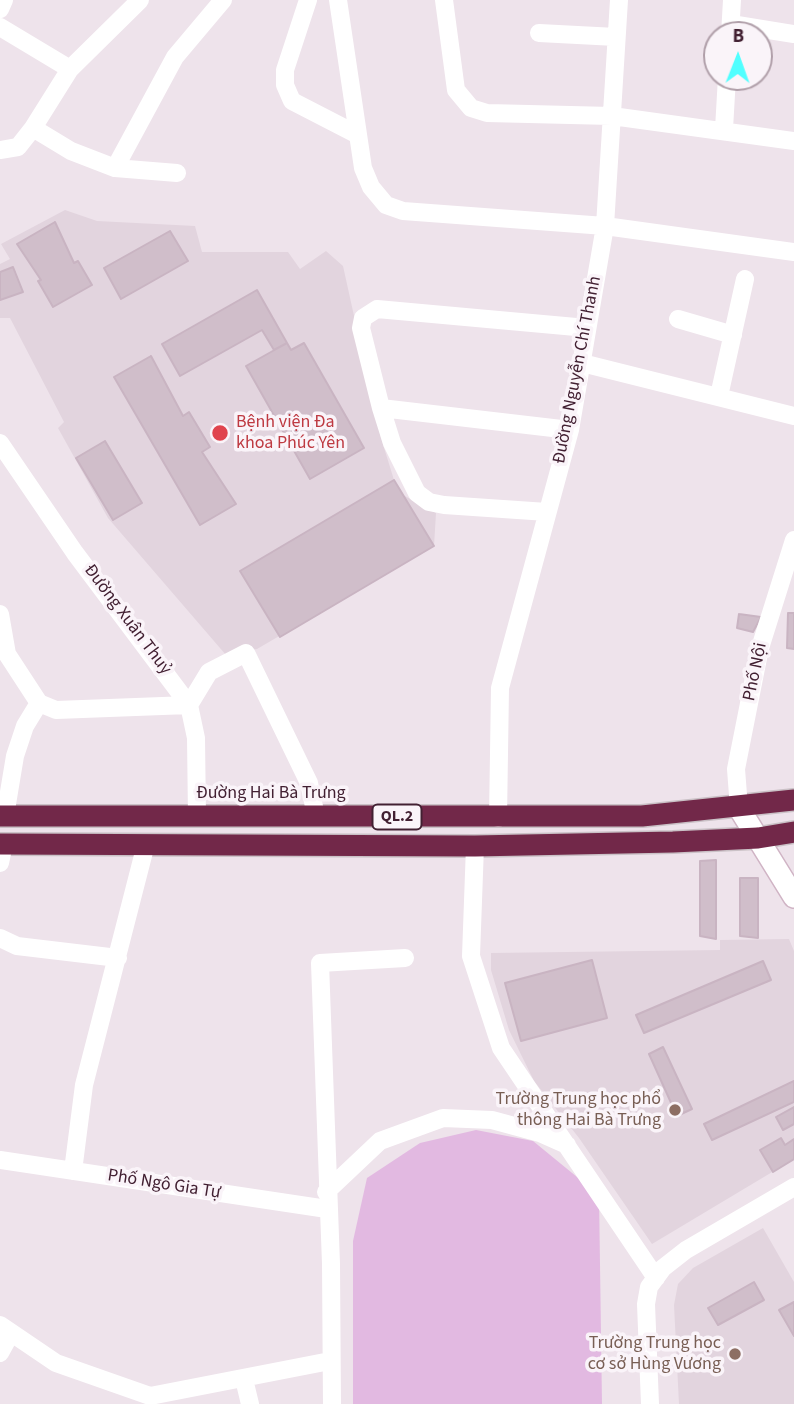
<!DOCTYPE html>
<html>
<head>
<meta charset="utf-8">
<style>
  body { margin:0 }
  #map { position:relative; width:794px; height:1404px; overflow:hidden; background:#eee3eb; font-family:"Source Sans 3",sans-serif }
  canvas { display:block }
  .north { position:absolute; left:703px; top:21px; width:70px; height:70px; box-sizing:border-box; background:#faf4f9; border:2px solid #b09fa9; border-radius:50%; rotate:1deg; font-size:19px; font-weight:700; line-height:28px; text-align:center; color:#422032 }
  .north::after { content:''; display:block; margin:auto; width:24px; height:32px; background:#50ffff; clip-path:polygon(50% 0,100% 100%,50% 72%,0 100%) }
</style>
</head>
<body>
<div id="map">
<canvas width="794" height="1404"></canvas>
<div class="north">B</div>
</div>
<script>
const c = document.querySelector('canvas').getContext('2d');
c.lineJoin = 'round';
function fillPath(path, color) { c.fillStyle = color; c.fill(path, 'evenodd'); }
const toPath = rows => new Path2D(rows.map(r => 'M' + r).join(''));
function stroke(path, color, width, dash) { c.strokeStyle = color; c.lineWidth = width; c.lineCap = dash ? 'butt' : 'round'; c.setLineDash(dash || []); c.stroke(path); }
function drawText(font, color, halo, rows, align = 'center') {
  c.font = font + ' "Source Sans 3",sans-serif'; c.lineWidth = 7; c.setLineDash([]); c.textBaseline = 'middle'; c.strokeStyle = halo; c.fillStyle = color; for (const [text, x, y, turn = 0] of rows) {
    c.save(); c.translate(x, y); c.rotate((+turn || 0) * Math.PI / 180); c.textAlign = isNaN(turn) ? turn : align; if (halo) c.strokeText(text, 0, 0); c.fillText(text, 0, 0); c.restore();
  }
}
fillPath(toPath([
  [65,210,97,221,195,226,202,252,288,252,300,269,326,251,343,266,381,438,394,480,403,495,436,513,434,546,257,649,226,655,108,518,58,428,64,422,10,318,0,318,0,264,10,259,1,244],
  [789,939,794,951,794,1159,652,1244,579,1138,534,1081,509,1030,491,970,491,953,720,950,720,940],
  [763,1228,794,1282,794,1404,679,1404,674,1305,678,1284,693,1268]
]), '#e2d4de');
fillPath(toPath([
  [476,1130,533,1141,599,1195,602,1404,353,1404,353,1241,367,1178,420,1143]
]), '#e2b9e1');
const building = toPath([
  [55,222,74,263,78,261,92,285,53,307,38,281,41,280,17,244,55,222],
  [170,231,188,261,121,299,104,268,170,231],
  [13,267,23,292,0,300,0,272,13,267],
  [257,290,287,343,274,350,262,330,180,376,162,344,257,290],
  [287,343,291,350,304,343,364,448,310,479,246,366,287,343],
  [151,356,183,416,189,412,210,447,202,452,236,504,200,525,114,377,151,356],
  [105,441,142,503,113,520,76,458,105,441],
  [394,480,434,546,280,637,240,571,394,480],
  [788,613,794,613,794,649,787,648,788,613],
  [739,614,761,617,753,632,737,628,739,614],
  [716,860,716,939,700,936,700,861,716,860],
  [740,878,758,878,758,938,740,936,740,878],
  [592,960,607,1018,521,1041,505,983,592,960],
  [763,961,771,980,644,1033,636,1015,763,961],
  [663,1047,692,1109,677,1116,649,1054,663,1047],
  [794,1081,794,1102,712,1140,704,1124,794,1081],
  [794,1107,794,1124,783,1130,776,1117,794,1107],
  [781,1138,785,1145,794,1139,794,1159,773,1172,760,1150,781,1138],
  [754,1282,764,1300,718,1325,708,1308,754,1282],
  [794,1302,794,1336,779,1310,794,1302]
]);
fillPath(building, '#d0beca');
stroke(building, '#c9b4c2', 2);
const secondary = toPath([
  [739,808,794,897]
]);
const highway = toPath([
  [0,816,642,816,794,800],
  [0,844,475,846,673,842,758,838,794,832]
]);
stroke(secondary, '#d0b4c5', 24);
stroke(highway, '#cac1c6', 24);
stroke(toPath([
  [308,0,285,70,285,85,292,101,358,135],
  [338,0,363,168,371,187,386,205,403,211,605,226,794,252],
  [444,0,456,90,471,108,487,113,612,116,794,141],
  [0,9,4,0],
  [731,24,794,34],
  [0,27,70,69],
  [539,33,616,37],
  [730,35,732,0],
  [33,128,70,69,140,0],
  [724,129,727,77],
  [0,150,18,147,33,128,71,151,115,168,177,173],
  [115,168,175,57,223,0],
  [678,319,733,335],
  [582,363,794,416],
  [719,396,745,279],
  [381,408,570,430],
  [0,443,75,553,189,705,196,738,197,817],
  [547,512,444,505,429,502,417,493,392,443,381,408,361,328,363,318,377,309,587,328],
  [0,614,7,654,39,703,25,726,15,756,5,816],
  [39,703,56,710,189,705,209,672,246,653,309,783,316,816],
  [739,808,736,769,760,648,794,540],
  [498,818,500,688,570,430,605,226,619,0],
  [475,846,471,956,501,1048,656,1278],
  [0,863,4,844],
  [0,938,17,946,118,958],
  [0,1160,327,1209],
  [73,1171,84,1085,146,844],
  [326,1192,380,1141,443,1118,492,1120,540,1133,567,1145],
  [0,1325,56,1363,150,1396,330,1361],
  [0,1353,11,1333],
  [244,1379,250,1404],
  [332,1404,331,1264,320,963,405,958],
  [650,1404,646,1304,649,1287,663,1268,686,1250,794,1187]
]), '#fff', 18);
stroke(secondary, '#fff', 21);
stroke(highway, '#722849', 21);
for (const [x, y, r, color] of [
  [220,433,9,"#e0444e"],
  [675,1110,7,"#8d6e63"],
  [735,1354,7,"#8d6e63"]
]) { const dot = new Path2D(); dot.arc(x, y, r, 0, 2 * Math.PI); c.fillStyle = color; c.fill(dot); stroke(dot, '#faf4f9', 2.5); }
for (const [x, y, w] of [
  [397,817,49]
]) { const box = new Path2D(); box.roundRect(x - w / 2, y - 12.5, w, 25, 5); c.fillStyle = '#faf4f9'; c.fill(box); stroke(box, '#422032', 2); }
drawText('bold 16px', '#422032', null, [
  ["QL.2",397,817]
]);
drawText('18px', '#422032', '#faf4f9', [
  ["Đường Nguyễn Chí Thanh",578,370,-79],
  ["Đường Xuân Thuỷ",127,620,53],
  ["Phố Nội",756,672,-78],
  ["Đường Hai Bà Trưng",271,794],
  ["Phố Ngô Gia Tự",164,1185,9]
]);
drawText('18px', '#be3a42', '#faf4f9', [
  ["Bệnh viện Đa",236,423],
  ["khoa Phúc Yên",236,444]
], 'left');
drawText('18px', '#785e54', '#faf4f9', [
  ["Trường Trung học phổ",661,1100],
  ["thông Hai Bà Trưng",661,1121],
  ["Trường Trung học",721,1344],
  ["cơ sở Hùng Vương",721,1365]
], 'right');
</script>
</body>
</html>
